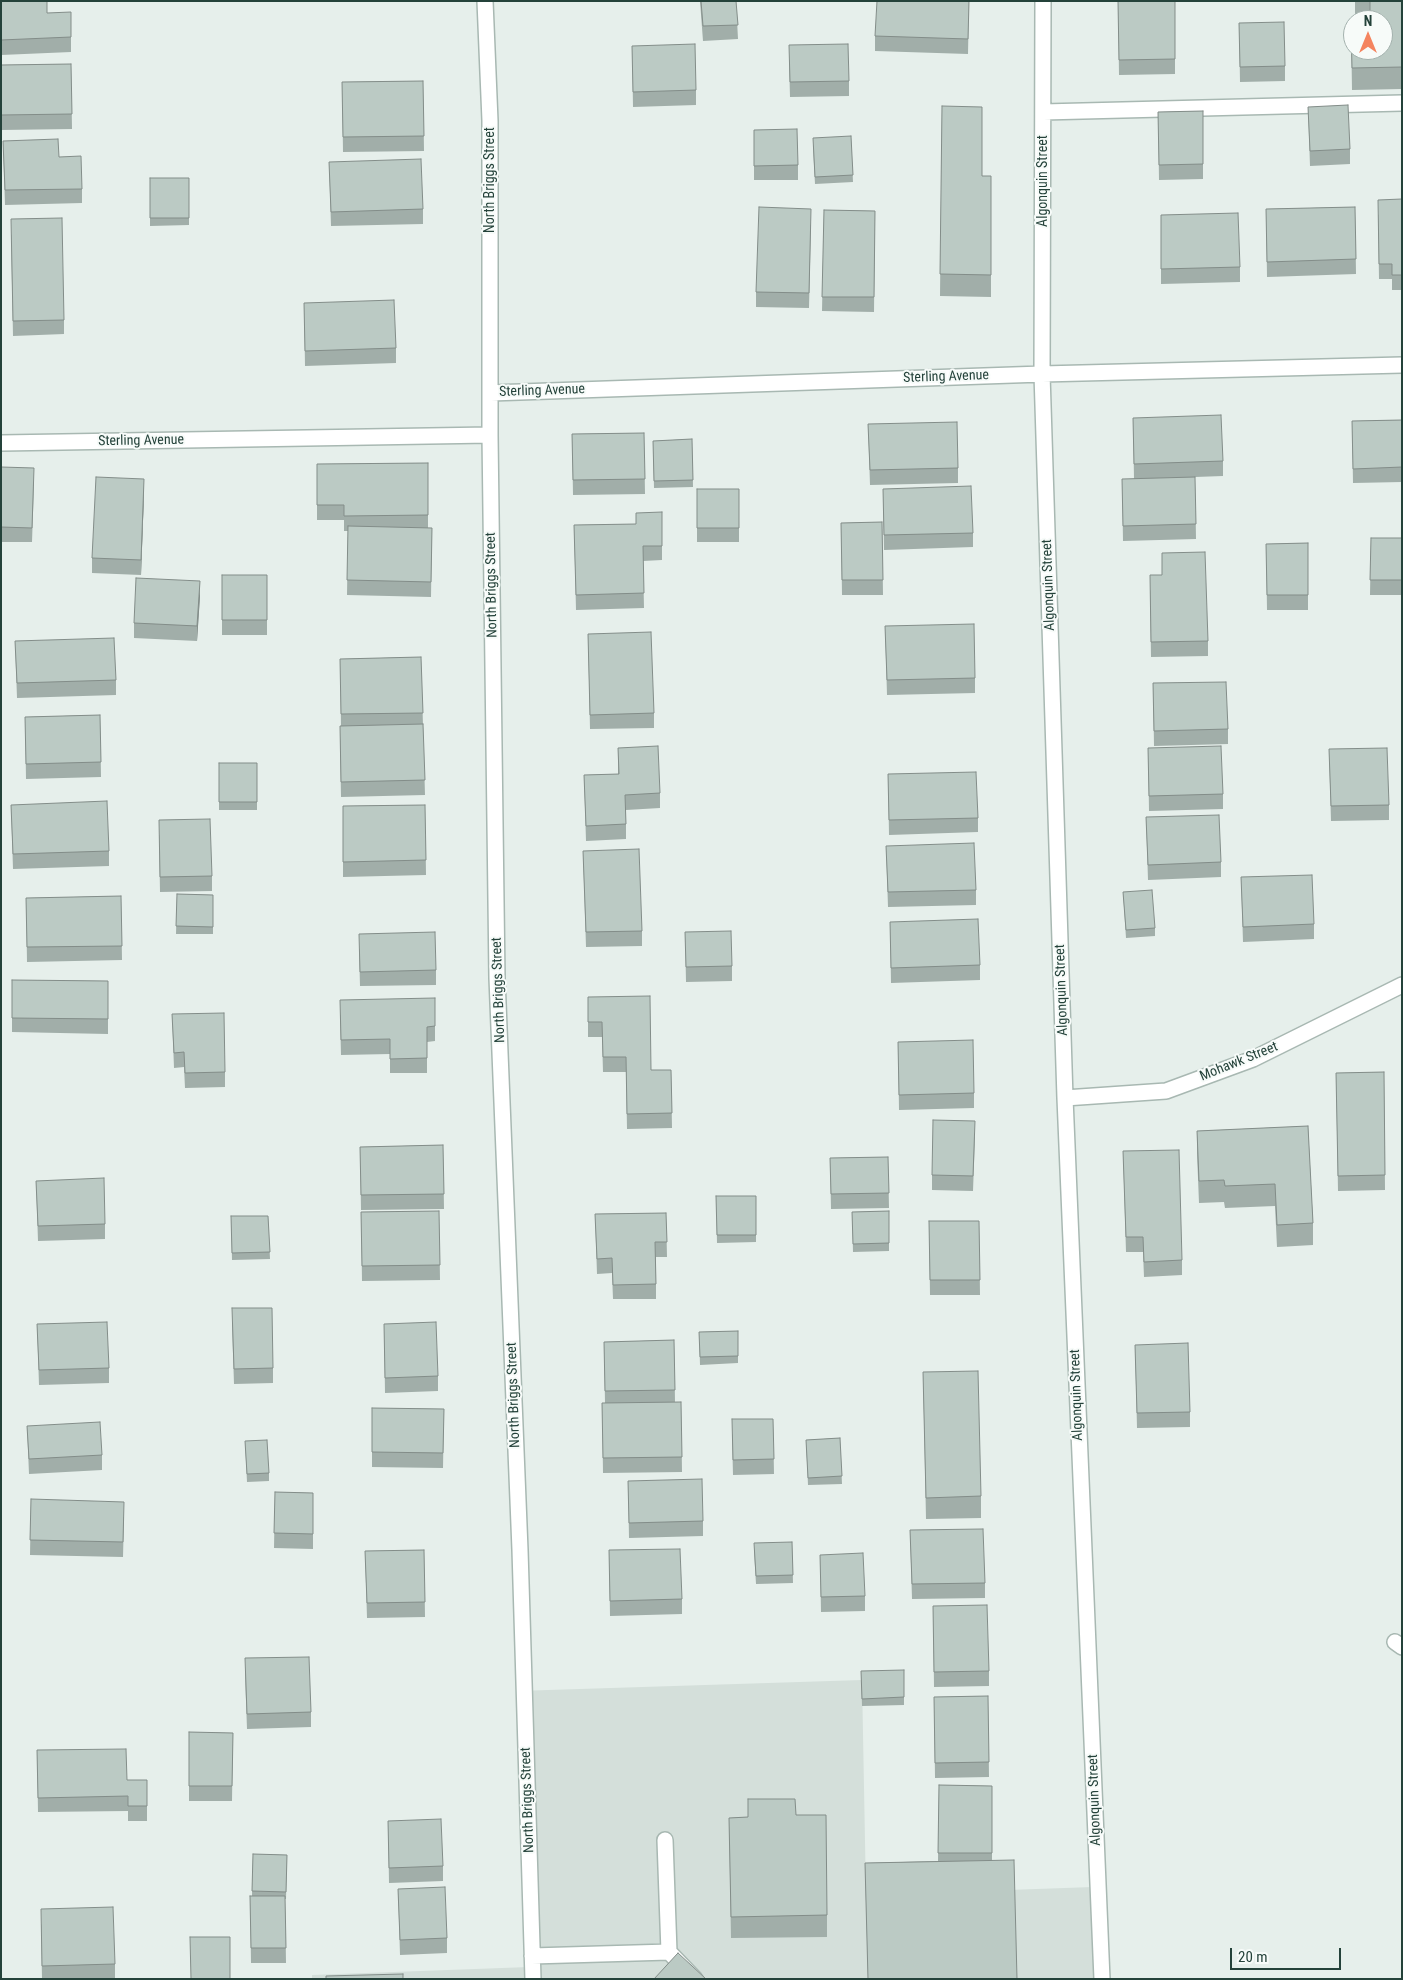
<!DOCTYPE html>
<html>
<head>
<meta charset="utf-8">
<style>
  body { margin:0 }
  #map { position:relative; width:1403px; height:1980px; overflow:hidden; background:#e6efeb; font-family:"Roboto Condensed",sans-serif }
  canvas { display:block }
  .frame { position:absolute; inset:0; border:2px solid #24423a; pointer-events:none }
  .north { position:absolute; left:1343px; top:10px; width:50px; height:50px; box-sizing:border-box; background:#f7fbf9; border:1px solid #a3b1ad; border-radius:50%; rotate:0deg; font-size:14px; font-weight:700; line-height:20px; text-align:center; color:#24423a }
  .north::after { content:''; display:block; margin:auto; width:18px; height:22px; background:#f4845f; clip-path:polygon(50% 0,100% 100%,50% 72%,0 100%) }
  .scale { position:absolute; left:1230px; top:1948px; width:111px; height:22px; box-sizing:border-box; border:2px solid #24423a; border-top:0; padding-left:6px; font-size:15px; line-height:18px; white-space:nowrap; color:#24423a; -webkit-text-stroke:4px #f7fbf9; paint-order:stroke }
</style>
</head>
<body>
<div id="map">
<canvas width="1403" height="1980"></canvas>
<div class="frame"></div>
<div class="north">N</div>
<div class="scale">20 m</div>
</div>
<script>
const c = document.querySelector('canvas').getContext('2d');
c.lineJoin = 'round';
function fillPath(path, color) { c.fillStyle = color; c.fill(path, 'evenodd'); }
const toPath = rows => new Path2D(rows.map(r => 'M' + r).join(''));
function stroke(path, color, width, dash) { c.strokeStyle = color; c.lineWidth = width; c.lineCap = dash ? 'butt' : 'round'; c.setLineDash(dash || []); c.stroke(path); }
function drawText(font, color, halo, rows, align = 'center') {
  c.font = font + ' "Roboto Condensed",sans-serif'; c.lineWidth = 4; c.setLineDash([]); c.textBaseline = 'middle'; c.strokeStyle = halo; c.fillStyle = color; for (const [text, x, y, turn = 0] of rows) {
    c.save(); c.translate(x, y); c.rotate((+turn || 0) * Math.PI / 180); c.textAlign = isNaN(turn) ? turn : align; if (halo) c.strokeText(text, 0, 0); c.fillText(text, 0, 0); c.restore();
  }
}
fillPath(toPath([
  [862,1680,866,1895,1093,1887,1098,1979,312,1979,312,1975,529,1967,517,1691]
]), '#d4dfda');
const minor = toPath([
  [485,1,490,121,490,435,497,978,520,1550,533,1979],
  [1043,1,1042,374,1065,1098,1102,1979],
  [1043,112,1402,103],
  [491,393,1042,374,1402,365],
  [1,443,490,435],
  [1065,1098,1166,1091,1253,1059,1402,985],
  [1395,1642,1402,1647],
  [665,1840,669,1952],
  [532,1956,669,1952,695,1979]
]);
stroke(minor, '#a8b8b2', 18);
stroke(minor, '#fff', 15);
fillPath(toPath([
  [1,1,47,13,71,37,71,52,1,55],
  [700,1,736,1,738,39,703,41],
  [969,1,968,54,875,51,875,36],
  [1118,1,1175,1,1175,74,1119,75],
  [1355,1,1402,1,1402,89,1352,90,1351,26,1383,50,1370,14,1355,14],
  [1239,23,1285,66,1285,81,1240,82],
  [632,46,696,90,696,105,633,107],
  [789,60,849,81,849,96,790,97],
  [71,64,72,129,1,130,1,65],
  [423,81,424,151,343,152,342,82],
  [942,106,982,176,991,176,991,297,940,296],
  [1308,107,1350,149,1350,164,1310,166],
  [1203,111,1203,179,1159,180,1158,112],
  [754,130,798,165,798,180,754,180],
  [851,136,853,182,815,184,813,146],
  [3,141,59,157,82,189,82,203,5,205],
  [329,162,423,209,423,224,331,226],
  [150,178,189,178,189,225,150,226],
  [1402,199,1402,290,1392,290,1392,279,1379,279,1378,215],
  [1355,207,1356,274,1267,277,1266,209],
  [824,210,875,211,874,312,822,311],
  [1161,215,1240,267,1240,282,1161,284],
  [811,224,809,308,756,307,756,292],
  [11,234,64,320,64,334,13,336],
  [304,303,396,348,396,363,305,366],
  [1133,418,1223,461,1223,476,1195,477,1196,539,1123,541,1122,479,1134,479],
  [1402,420,1402,482,1353,483,1352,421],
  [868,424,958,468,958,483,870,485],
  [644,433,645,494,573,495,572,434],
  [692,439,693,487,654,488,653,441],
  [428,463,428,528,432,528,431,597,347,595,348,531,344,531,344,520,317,520,317,464],
  [1,467,34,483,32,542,1,542],
  [697,489,739,489,739,542,697,542],
  [883,489,973,533,973,547,884,550],
  [144,494,141,575,92,573,92,558],
  [662,512,662,560,643,561,644,608,576,610,574,525,636,524],
  [882,522,883,595,842,595,841,523],
  [1371,538,1402,538,1402,595,1370,595],
  [1308,543,1308,610,1267,610,1266,544],
  [222,575,267,575,267,635,222,635],
  [1150,590,1208,641,1208,656,1151,657],
  [200,596,197,641,134,638,134,623],
  [885,626,975,678,975,693,887,695],
  [588,634,654,713,654,728,590,729],
  [15,641,116,680,116,695,17,698],
  [421,657,425,795,341,797,340,741,341,726,340,659],
  [1153,683,1228,729,1228,744,1154,746],
  [100,715,101,777,26,779,25,717],
  [618,748,660,793,660,808,626,810,626,839,586,841,584,775,618,774],
  [1148,748,1223,794,1223,809,1149,811],
  [1329,749,1389,805,1389,820,1331,821],
  [219,763,257,763,257,810,219,810],
  [888,774,978,818,978,832,889,835],
  [11,805,109,851,109,866,13,869],
  [425,805,426,875,343,877,343,806],
  [1146,817,1221,862,1221,877,1148,880],
  [159,835,212,876,212,891,160,892],
  [886,846,976,890,976,905,888,907],
  [583,851,642,931,642,946,586,947],
  [1241,877,1314,924,1314,939,1243,942],
  [1123,892,1155,928,1155,936,1126,938],
  [177,894,213,895,213,934,176,934],
  [121,896,122,960,27,962,26,898],
  [890,922,980,965,980,980,891,983],
  [685,932,732,966,732,981,686,982],
  [359,949,436,970,436,985,360,986],
  [12,980,108,981,108,1034,12,1032],
  [588,997,651,1070,671,1070,672,1128,627,1129,626,1072,603,1072,602,1037,588,1037],
  [435,998,435,1041,427,1042,427,1073,390,1073,390,1054,341,1055,340,1015],
  [172,1014,225,1072,225,1087,185,1088,184,1067,174,1068],
  [898,1042,974,1093,974,1108,899,1110],
  [1384,1072,1385,1190,1338,1191,1336,1073],
  [1308,1126,1313,1223,1313,1245,1277,1247,1275,1206,1225,1208,1224,1202,1199,1203,1197,1153,1197,1131],
  [975,1136,973,1191,932,1190,932,1175],
  [443,1145,444,1209,361,1210,360,1147],
  [1123,1151,1182,1260,1182,1275,1144,1277,1143,1252,1126,1252],
  [888,1157,889,1208,831,1209,830,1158],
  [36,1181,105,1224,105,1239,38,1241],
  [716,1196,756,1196,756,1242,717,1243],
  [439,1211,440,1280,362,1281,361,1212],
  [889,1211,889,1251,853,1252,852,1212],
  [666,1213,667,1257,656,1257,656,1299,613,1299,612,1273,597,1274,595,1214],
  [231,1216,268,1216,270,1259,232,1260],
  [929,1221,979,1221,980,1295,930,1295],
  [232,1323,273,1368,273,1383,234,1384],
  [37,1324,109,1368,109,1383,39,1385],
  [384,1324,438,1376,438,1391,385,1393],
  [738,1331,738,1363,700,1365,699,1332],
  [674,1340,675,1402,681,1402,682,1472,603,1473,602,1403,605,1403,604,1342],
  [1135,1345,1190,1412,1190,1427,1137,1428],
  [923,1372,981,1496,981,1518,926,1519],
  [372,1408,444,1409,443,1468,372,1467],
  [773,1419,774,1474,733,1475,732,1434],
  [27,1426,102,1455,102,1470,29,1474],
  [840,1438,842,1484,808,1485,806,1440],
  [245,1441,269,1473,269,1481,247,1482],
  [628,1481,703,1521,703,1536,629,1538],
  [275,1492,313,1493,313,1549,274,1548],
  [31,1499,124,1517,123,1557,30,1555],
  [910,1530,985,1583,985,1598,912,1599],
  [792,1542,793,1583,756,1584,754,1550],
  [424,1550,425,1617,367,1618,365,1551],
  [609,1550,682,1599,682,1614,610,1616],
  [820,1555,865,1596,865,1611,821,1612],
  [933,1606,989,1671,989,1686,934,1687],
  [861,1671,904,1697,904,1705,862,1706],
  [245,1673,311,1712,311,1727,247,1729],
  [988,1696,989,1777,935,1778,934,1697],
  [189,1732,233,1733,232,1801,189,1801],
  [37,1750,147,1806,147,1821,128,1821,128,1811,38,1812],
  [939,1785,992,1786,992,1860,1017,1979,868,1979,865,1863,938,1861],
  [748,1799,796,1815,827,1915,827,1937,731,1938,729,1818,748,1817],
  [388,1821,443,1866,443,1881,389,1883],
  [253,1854,287,1855,286,1899,285,1899,286,1963,251,1963,250,1896,252,1896],
  [398,1889,447,1938,447,1953,400,1955],
  [41,1924,115,1964,115,1979,42,1979]
]), '#a1aea9');
fillPath(toPath([
  [144,479,144,494,141,575,141,560],
  [200,581,200,596,197,641,197,626]
]), '#838d89');
const building = toPath([
  [1,1,47,1,47,13,71,12,71,37,1,40,1,1],
  [701,1,736,1,738,25,703,26,701,1],
  [877,1,969,1,968,39,875,36,877,1],
  [1118,1,1175,1,1175,59,1119,60,1118,1],
  [1370,1,1402,1,1402,67,1352,68,1351,26,1353,26,1353,50,1383,50,1383,20,1370,20,1370,1],
  [1284,22,1285,66,1240,67,1239,23,1284,22],
  [695,44,696,90,633,92,632,46,695,44],
  [848,44,849,81,790,82,789,45,848,44],
  [71,64,72,114,1,115,1,65,71,64],
  [423,81,424,136,343,137,342,82,423,81],
  [1348,105,1350,149,1310,151,1308,107,1348,105],
  [942,106,982,107,982,176,991,176,991,275,940,274,942,106],
  [1203,111,1203,164,1159,165,1158,112,1203,111],
  [797,129,798,165,754,166,754,130,797,129],
  [851,136,853,175,815,177,813,138,851,136],
  [58,139,59,157,81,156,82,189,5,190,3,141,58,139],
  [421,159,423,209,331,212,329,162,421,159],
  [150,178,189,178,189,218,150,218,150,178],
  [1402,199,1402,275,1392,275,1392,264,1379,264,1378,200,1402,199],
  [759,207,811,209,809,293,756,292,759,207],
  [1355,207,1356,259,1267,262,1266,209,1355,207],
  [824,210,875,211,874,297,822,297,824,210],
  [1238,213,1240,267,1161,269,1161,215,1238,213],
  [62,218,64,320,13,321,11,219,62,218],
  [394,300,396,348,305,351,304,303,394,300],
  [1221,415,1223,461,1134,464,1133,418,1221,415],
  [1402,420,1402,467,1353,469,1352,421,1402,420],
  [957,422,958,468,870,470,868,424,957,422],
  [644,433,645,479,573,480,572,434,644,433],
  [692,439,693,480,654,481,653,441,692,439],
  [428,463,428,515,344,516,344,505,317,505,317,464,428,463],
  [1,467,34,468,32,528,1,527,1,467],
  [96,477,144,479,141,560,92,558,96,477],
  [1195,477,1196,524,1123,526,1122,479,1195,477],
  [971,486,973,533,884,535,883,489,971,486],
  [697,489,739,489,739,528,697,528,697,489],
  [662,512,662,546,643,546,644,593,576,595,574,525,636,524,636,513,662,512],
  [882,522,883,580,842,580,841,523,882,522],
  [348,526,432,528,431,582,347,580,348,526],
  [1371,538,1402,538,1402,580,1370,580,1371,538],
  [1308,543,1308,595,1267,595,1266,544,1308,543],
  [1205,552,1208,641,1151,642,1150,575,1162,575,1162,553,1205,552],
  [222,575,267,575,267,620,222,620,222,575],
  [136,578,200,581,197,626,134,623,136,578],
  [974,624,975,678,887,680,885,626,974,624],
  [651,632,654,713,590,715,588,634,651,632],
  [114,638,116,680,17,683,15,641,114,638],
  [421,657,423,713,341,714,340,659,421,657],
  [1226,682,1228,729,1154,731,1153,683,1226,682],
  [100,715,101,762,26,764,25,717,100,715],
  [423,724,425,780,341,782,340,726,423,724],
  [658,746,660,793,625,795,626,824,586,826,584,775,619,774,618,748,658,746],
  [1221,746,1223,794,1149,796,1148,748,1221,746],
  [1387,748,1389,805,1331,806,1329,749,1387,748],
  [219,763,257,763,257,802,219,802,219,763],
  [976,772,978,818,889,820,888,774,976,772],
  [107,801,109,851,13,854,11,805,107,801],
  [425,805,426,860,343,862,343,806,425,805],
  [1219,815,1221,862,1148,865,1146,817,1219,815],
  [210,819,212,876,160,877,159,820,210,819],
  [974,843,976,890,888,892,886,846,974,843],
  [639,849,642,931,586,932,583,851,639,849],
  [1312,875,1314,924,1243,927,1241,877,1312,875],
  [1152,890,1155,928,1126,930,1123,892,1152,890],
  [177,894,213,895,213,927,176,926,177,894],
  [121,896,122,946,27,947,26,898,121,896],
  [978,919,980,965,891,968,890,922,978,919],
  [731,931,732,966,686,967,685,932,731,931],
  [435,932,436,970,360,972,359,934,435,932],
  [12,980,108,981,108,1019,12,1018,12,980],
  [650,996,651,1070,671,1070,672,1113,627,1114,626,1057,603,1057,602,1022,588,1022,588,997,650,996],
  [435,998,435,1026,427,1027,427,1058,390,1059,390,1039,341,1040,340,1000,435,998],
  [224,1013,225,1072,185,1073,184,1052,174,1053,172,1014,224,1013],
  [973,1040,974,1093,899,1095,898,1042,973,1040],
  [1384,1072,1385,1175,1338,1176,1336,1073,1384,1072],
  [933,1120,975,1121,973,1176,932,1175,933,1120],
  [1308,1126,1313,1223,1277,1225,1275,1184,1225,1186,1224,1180,1199,1181,1197,1131,1308,1126],
  [443,1145,444,1194,361,1195,360,1147,443,1145],
  [1179,1150,1182,1260,1144,1262,1143,1237,1126,1237,1123,1151,1179,1150],
  [888,1157,889,1193,831,1194,830,1158,888,1157],
  [104,1178,105,1224,38,1226,36,1181,104,1178],
  [716,1196,756,1196,756,1235,717,1235,716,1196],
  [439,1211,440,1265,362,1266,361,1212,439,1211],
  [889,1211,889,1243,853,1244,852,1212,889,1211],
  [666,1213,667,1242,655,1242,656,1284,613,1285,612,1258,597,1259,595,1214,666,1213],
  [231,1216,268,1216,270,1252,232,1253,231,1216],
  [929,1221,979,1221,980,1280,930,1280,929,1221],
  [232,1308,272,1308,273,1368,234,1369,232,1308],
  [107,1322,109,1368,39,1370,37,1324,107,1322],
  [436,1322,438,1376,385,1378,384,1324,436,1322],
  [738,1331,738,1356,700,1357,699,1332,738,1331],
  [674,1340,675,1390,605,1391,604,1342,674,1340],
  [1188,1343,1190,1412,1137,1413,1135,1345,1188,1343],
  [978,1371,981,1496,926,1498,923,1372,978,1371],
  [681,1402,682,1457,603,1458,602,1403,681,1402],
  [372,1408,444,1409,443,1453,372,1452,372,1408],
  [732,1419,773,1419,774,1459,733,1460,732,1419],
  [100,1422,102,1455,29,1459,27,1426,100,1422],
  [840,1438,842,1476,808,1478,806,1440,840,1438],
  [267,1440,269,1473,247,1474,245,1441,267,1440],
  [702,1479,703,1521,629,1523,628,1481,702,1479],
  [275,1492,313,1493,313,1534,274,1533,275,1492],
  [31,1499,124,1502,123,1542,30,1540,31,1499],
  [983,1529,985,1583,912,1584,910,1530,983,1529],
  [792,1542,793,1575,756,1576,754,1543,792,1542],
  [680,1549,682,1599,610,1601,609,1550,680,1549],
  [424,1550,425,1602,367,1603,365,1551,424,1550],
  [863,1553,865,1596,821,1597,820,1555,863,1553],
  [987,1605,989,1671,934,1672,933,1606,987,1605],
  [309,1657,311,1712,247,1714,245,1658,309,1657],
  [904,1670,904,1697,862,1699,861,1671,904,1670],
  [988,1696,989,1762,935,1763,934,1697,988,1696],
  [189,1732,233,1733,232,1786,189,1786,189,1732],
  [126,1749,127,1780,147,1780,147,1806,128,1806,128,1796,38,1798,37,1750,126,1749],
  [939,1785,992,1786,992,1853,938,1853,939,1785],
  [748,1799,795,1799,796,1815,826,1815,827,1915,731,1917,729,1818,748,1817,748,1799],
  [441,1819,443,1866,389,1868,388,1821,441,1819],
  [253,1854,287,1855,286,1892,252,1891,253,1854],
  [1014,1860,1017,1979,868,1979,865,1863,1014,1860],
  [445,1887,447,1938,400,1940,398,1889,445,1887],
  [250,1896,285,1896,286,1948,251,1948,250,1896],
  [113,1907,115,1964,42,1966,41,1909,113,1907],
  [190,1937,230,1937,230,1979,191,1979,190,1937],
  [678,1953,706,1979,654,1979,678,1953],
  [403,1974,403,1979,326,1979,326,1976,403,1974]
]);
fillPath(building, '#bbcac4');
stroke(building, '#838d89', 1);
drawText('14px', '#24423a', '#f7fbf9', [
  ["North Briggs Street",490,180,-90],
  ["Algonquin Street",1043,181,-90],
  ["Sterling Avenue",946,377,-2],
  ["Sterling Avenue",542,391,-2],
  ["Sterling Avenue",141,441,-1],
  ["North Briggs Street",492,585,-91],
  ["Algonquin Street",1049,585,-92],
  ["North Briggs Street",499,990,-92],
  ["Algonquin Street",1062,990,-92],
  ["Mohawk Street",1239,1062,-22],
  ["North Briggs Street",514,1395,-92],
  ["Algonquin Street",1077,1395,-92],
  ["North Briggs Street",528,1800,-92],
  ["Algonquin Street",1095,1800,-92]
]);
</script>
</body>
</html>
